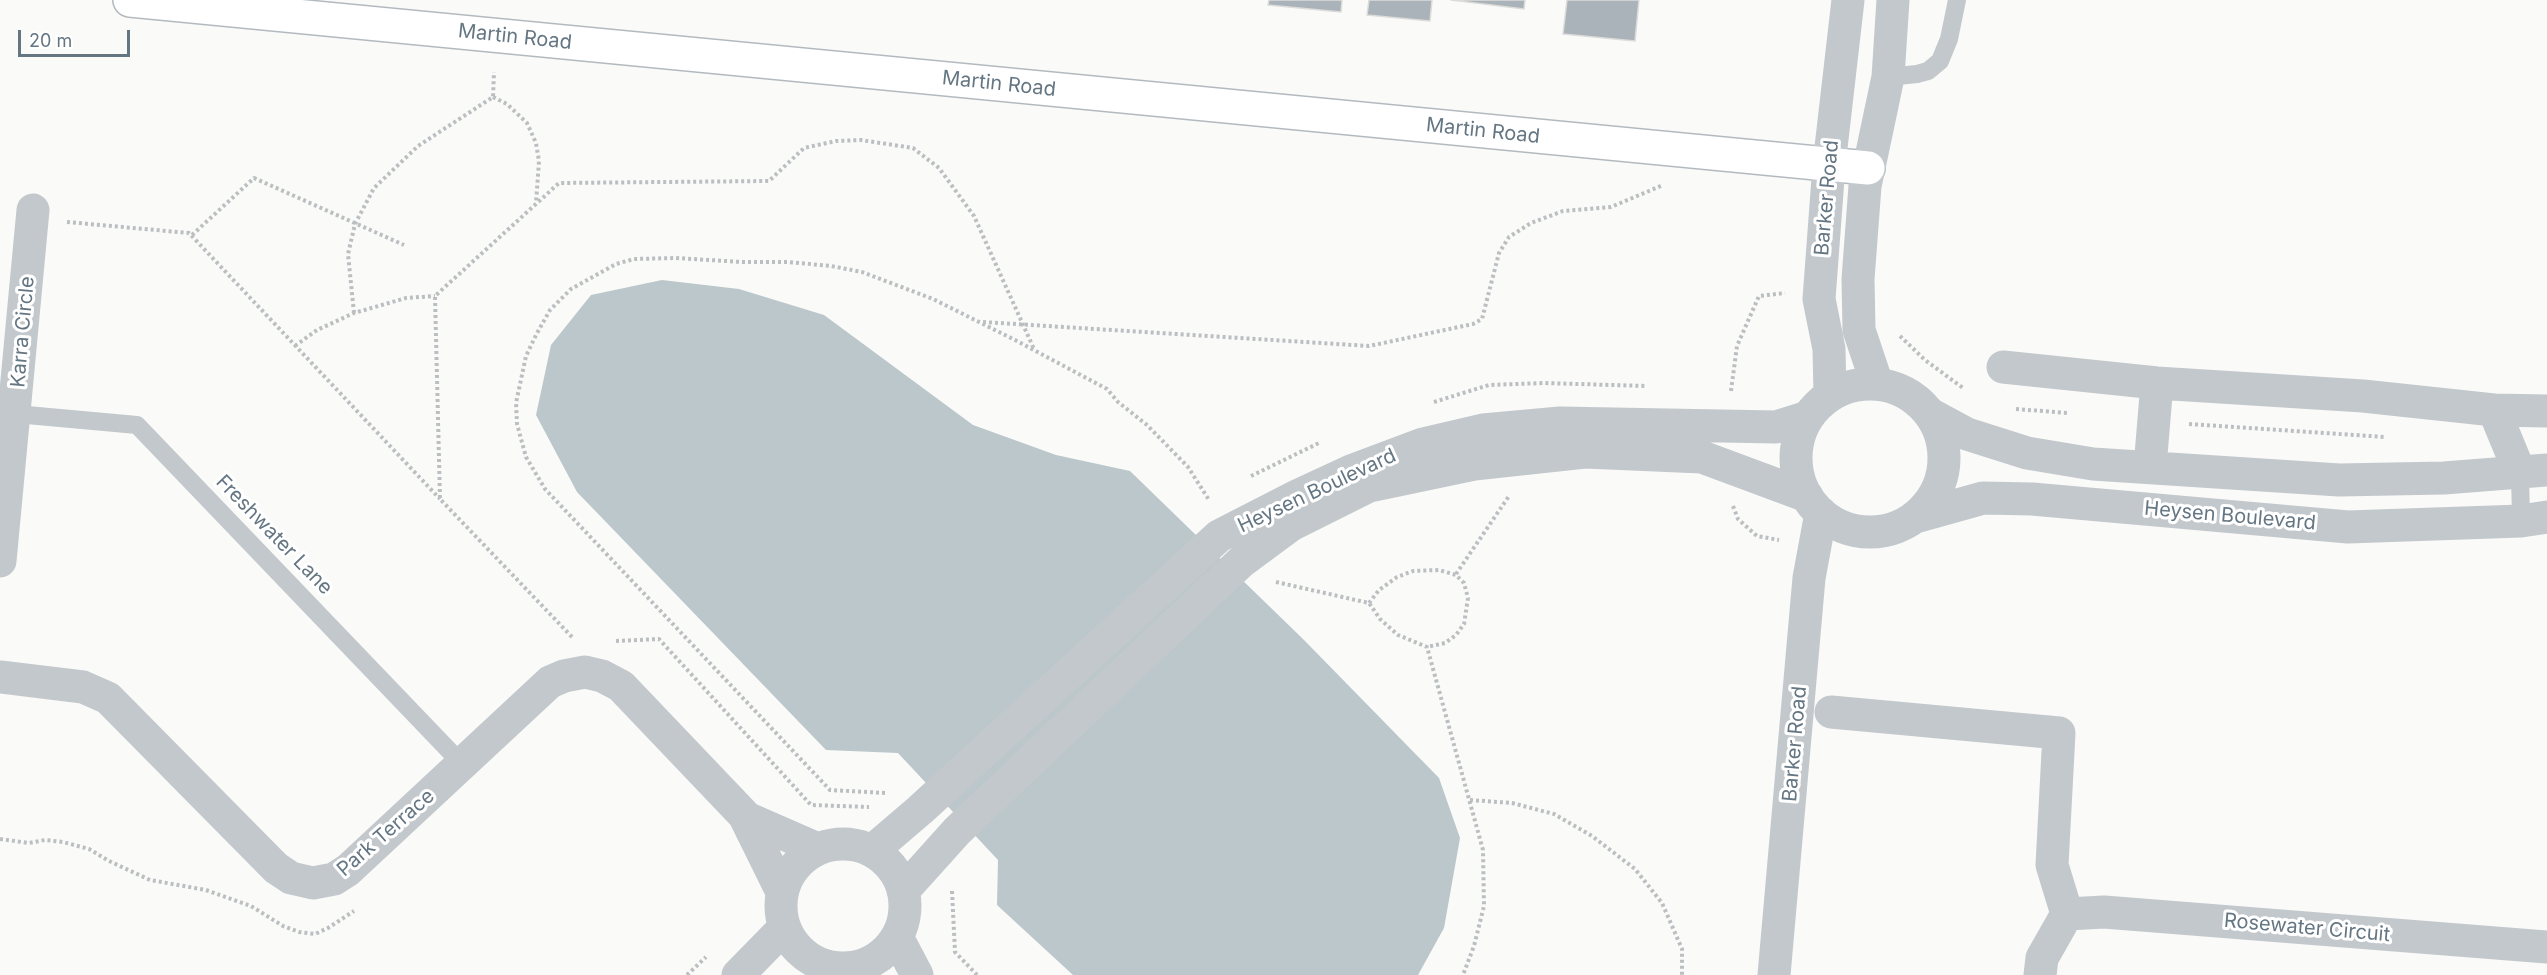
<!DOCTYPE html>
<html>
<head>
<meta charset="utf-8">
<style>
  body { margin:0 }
  #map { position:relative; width:2547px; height:975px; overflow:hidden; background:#fafaf8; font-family:Inter,sans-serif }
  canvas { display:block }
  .scale { position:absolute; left:18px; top:30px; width:112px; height:27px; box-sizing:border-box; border:3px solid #657683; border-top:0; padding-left:8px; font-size:18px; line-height:21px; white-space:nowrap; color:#657683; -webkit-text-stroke:4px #fff; paint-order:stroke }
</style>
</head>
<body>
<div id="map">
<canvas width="2547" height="975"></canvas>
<div class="scale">20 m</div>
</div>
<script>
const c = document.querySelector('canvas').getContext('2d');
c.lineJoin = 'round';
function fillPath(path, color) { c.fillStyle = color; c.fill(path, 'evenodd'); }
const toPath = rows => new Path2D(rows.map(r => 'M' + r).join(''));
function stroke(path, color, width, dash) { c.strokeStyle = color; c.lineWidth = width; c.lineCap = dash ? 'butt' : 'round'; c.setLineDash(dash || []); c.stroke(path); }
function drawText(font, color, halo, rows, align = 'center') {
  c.font = font + ' Inter,sans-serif'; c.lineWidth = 6; c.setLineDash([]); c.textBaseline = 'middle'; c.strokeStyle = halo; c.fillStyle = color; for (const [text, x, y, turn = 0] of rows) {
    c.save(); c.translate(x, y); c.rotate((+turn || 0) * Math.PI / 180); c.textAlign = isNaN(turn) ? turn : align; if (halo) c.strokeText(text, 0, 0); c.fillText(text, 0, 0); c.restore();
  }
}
fillPath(toPath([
  [662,280,739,289,824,315,973,425,1056,455,1130,471,1304,640,1439,778,1460,838,1444,928,1418,975,1073,975,997,905,998,860,898,753,826,750,577,492,536,415,551,345,591,295]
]), '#bbc7cb');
const building = toPath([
  [1269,0,1342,0,1341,12,1268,5,1269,0],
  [1369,0,1432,0,1430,21,1367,15,1369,0],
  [1451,0,1525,0,1524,9,1451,0],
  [1567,0,1639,0,1635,41,1563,34,1567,0]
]);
fillPath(building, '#aab3b9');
stroke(building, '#dcdcda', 1.5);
const secondary = toPath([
  [130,0,1868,168]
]);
stroke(secondary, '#b3babf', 36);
stroke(toPath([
  [493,97,507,104,527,123,536,143,539,161,536,203],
  [67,222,189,233,440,499],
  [192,235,254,178,404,245],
  [354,313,348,254,355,224,374,188,418,146,493,97,494,72],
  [983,322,1369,346,1473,324,1482,319,1499,253,1509,237,1531,223,1563,211,1611,207,1663,185],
  [1900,336,1925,360,1963,388],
  [295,346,317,330,354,313,406,298,435,296],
  [1731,391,1737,346,1759,296,1785,293],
  [1434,402,1489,385,1544,383,1646,386],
  [2016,409,2068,413],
  [2189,424,2385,437],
  [1251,476,1319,443],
  [1733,506,1738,519,1757,536,1779,540],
  [1456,574,1509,496],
  [1276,582,1369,603,1380,619,1398,635,1427,647,1483,850,1484,906,1474,946,1463,975],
  [1369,603,1379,590,1397,577,1413,571,1439,570,1456,575,1464,583,1468,598,1464,624,1456,635,1445,643,1427,647],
  [572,637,440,499,435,296,559,183,769,181,804,148,836,141,861,140,913,148,939,168,974,216,1034,349],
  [616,641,659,639,811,805,869,807],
  [885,793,830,790,545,489,526,457,517,424,516,403,526,356,536,335,550,310,571,289,616,264,634,259,676,258,742,262,788,262,831,266,862,272,933,299,1015,340,1107,389,1118,402,1147,425,1188,467,1209,500],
  [1470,800,1512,803,1554,814,1592,836,1635,869,1662,903,1682,949,1682,975],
  [0,839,29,843,45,840,63,842,89,849,109,861,150,880,206,890,251,906,283,926,299,932,315,934,328,928,354,911],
  [952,891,955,952,977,975],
  [687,975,706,957]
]), '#bbbfc2', 4, [3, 3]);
stroke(toPath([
  [1888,77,1917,74,1928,71,1940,61,1949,39,1957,0],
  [16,414,137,425,463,765],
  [2520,473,2521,521]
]), '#c3c8cc', 18);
stroke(toPath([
  [2003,367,2157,383,2363,396,2494,410,2547,411],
  [1877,384,1859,330,1858,279,1865,186,1888,77,1893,0],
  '1796 458a74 74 0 1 1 148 0a74 74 0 1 1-148 0Z',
  [1830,395,1829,349,1819,299,1829,165,1848,0],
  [2494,410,2520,473],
  [1930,414,1967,434,2027,453,2093,464,2339,480,2444,478,2547,470],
  [2150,467,2157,383],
  [1915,517,1983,498,2032,499,2348,527,2521,521,2547,517],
  [0,561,33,210],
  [0,677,83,687,108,698,276,868,291,878,313,883,334,879,348,870,550,682,564,676,585,672,602,676,621,686,744,815,782,892],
  [1831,712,2059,733,2052,865,2067,914,2104,912,2547,947],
  [747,818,818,849],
  '781 906a62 62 0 1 1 124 0a62 62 0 1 1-124 0Z',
  [872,851,920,810,1219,536,1297,496,1351,471,1423,444,1483,430,1560,423,1776,427,1808,417],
  [903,891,957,831,1241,562,1291,525,1369,486,1474,464,1585,452,1702,457,1807,496],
  [897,937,917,975],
  [738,975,784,928],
  [1774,975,1809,578,1821,513],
  [2040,975,2042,958,2067,914]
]), '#c3c8cc', 33);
stroke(secondary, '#fff', 33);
drawText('20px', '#657683', '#fff', [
  ["Martin Road",515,37,6],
  ["Martin Road",999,84,6],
  ["Martin Road",1483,131,6],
  ["Barker Road",1827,198,-85],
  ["Karra Circle",23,332,-85],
  ["Heysen Boulevard",1317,491,-25],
  ["Heysen Boulevard",2230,516,5],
  ["Freshwater Lane",274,535,46],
  ["Barker Road",1795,744,-85],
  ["Park Terrace",386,833,-41],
  ["Rosewater Circuit",2307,928,5]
]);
</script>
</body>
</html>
